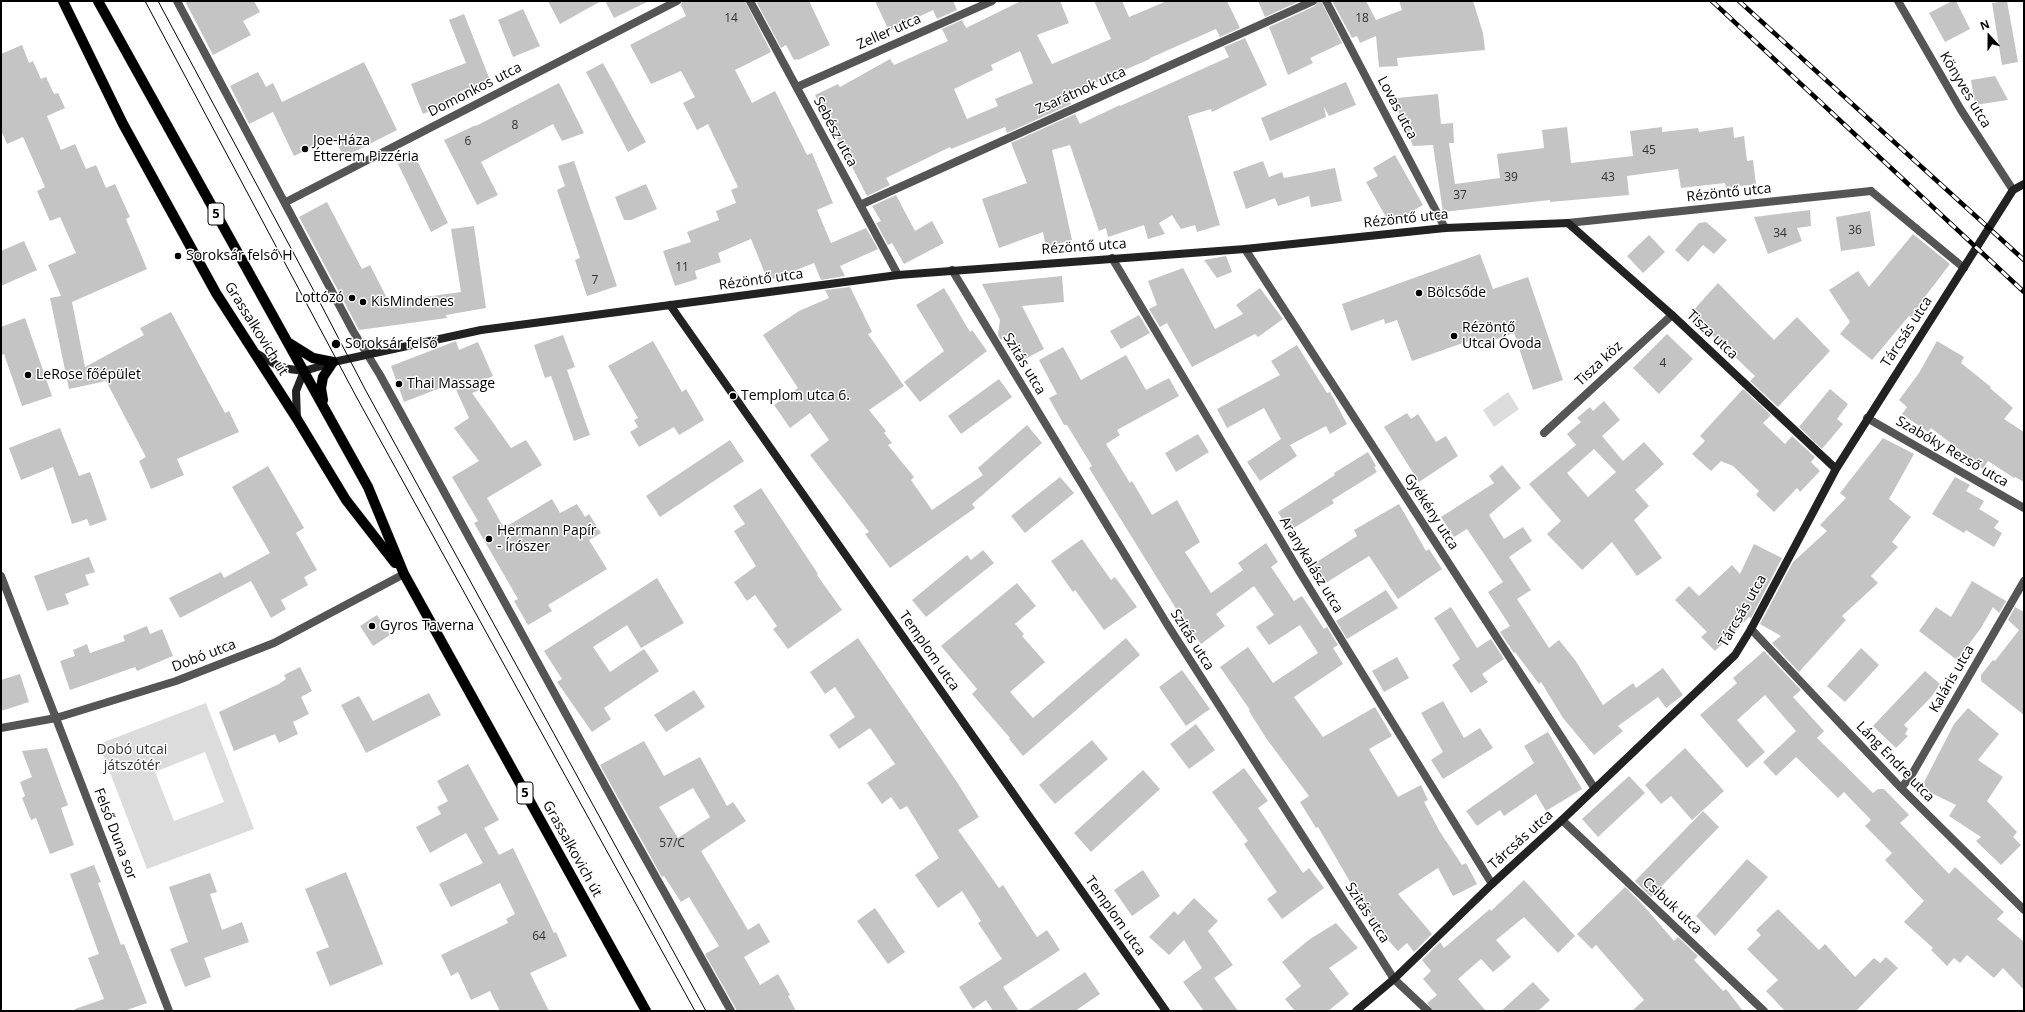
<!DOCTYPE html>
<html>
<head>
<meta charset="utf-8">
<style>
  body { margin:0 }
  #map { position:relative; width:2025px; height:1012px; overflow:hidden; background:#fff; font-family:"Open Sans",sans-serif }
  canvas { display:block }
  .frame { position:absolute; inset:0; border:2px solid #000; pointer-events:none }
  .north { position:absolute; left:1969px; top:16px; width:40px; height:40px; -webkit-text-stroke:3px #fff; paint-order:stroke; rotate:339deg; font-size:11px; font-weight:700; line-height:16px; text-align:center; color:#000 }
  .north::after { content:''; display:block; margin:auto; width:14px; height:18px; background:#000; clip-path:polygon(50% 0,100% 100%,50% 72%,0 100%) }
</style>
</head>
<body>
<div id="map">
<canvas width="2025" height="1012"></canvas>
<div class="frame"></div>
<div class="north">N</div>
</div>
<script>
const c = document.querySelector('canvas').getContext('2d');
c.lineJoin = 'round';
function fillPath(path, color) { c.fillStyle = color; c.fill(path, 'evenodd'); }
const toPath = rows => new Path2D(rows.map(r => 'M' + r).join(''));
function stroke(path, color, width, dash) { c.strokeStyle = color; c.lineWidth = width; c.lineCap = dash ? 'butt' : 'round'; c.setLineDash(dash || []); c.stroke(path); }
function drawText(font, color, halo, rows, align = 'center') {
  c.font = font + ' "Open Sans",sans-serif'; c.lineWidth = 3; c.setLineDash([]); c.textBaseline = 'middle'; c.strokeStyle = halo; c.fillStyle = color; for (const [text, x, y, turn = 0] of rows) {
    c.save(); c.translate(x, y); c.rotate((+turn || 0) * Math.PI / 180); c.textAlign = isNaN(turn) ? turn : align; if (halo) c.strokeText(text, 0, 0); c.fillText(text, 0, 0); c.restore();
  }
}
fillPath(toPath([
  [1508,392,1519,409,1494,427,1483,410],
  [206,703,254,829,147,869,99,744],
  [205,752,224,802,174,821,155,772]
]), '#dcdcdc');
fillPath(toPath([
  [185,1,254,1,260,12,243,21,251,35,213,55],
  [548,1,601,1,560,24],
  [605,1,649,1,614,18],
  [682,1,745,1,771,52,735,70,752,103,775,91,807,155,812,153,833,203,817,210,831,243,866,228,878,249,840,266,845,276,821,280,814,263,768,281,751,239,718,253,721,262,695,271,697,279,675,286,663,251,691,242,687,232,719,220,716,211,736,203,731,190,738,187,708,124,697,130,683,103,695,97,681,71,651,84,630,45,686,16,681,5],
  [756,1,809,1,830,45,798,60,797,59,794,60,786,45,781,48],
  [875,1,953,1,957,10,937,19,933,10,889,31],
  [1021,1,1060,1,1069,23,1037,35,1052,64,1111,39,1094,1,1122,1,1129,17,1167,1,1227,1,1240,28,1220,37,1216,29,1150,58,1150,59,1067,95,1071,104,1007,133,1005,127,951,149,950,147,886,178,890,185,867,196,815,95,838,84,840,87,890,59,894,65,948,41,942,29,962,20,966,28],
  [1020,51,1033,83,995,99,998,106,967,119,954,89,993,70,991,65],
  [1258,1,1300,1,1265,17],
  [1318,1,1321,1,1342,43,1310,58,1313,63,1288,75,1269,27,1315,6],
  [1332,1,1366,1,1376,20,1402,10,1399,1,1473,1,1483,33,1485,50,1397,58,1398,66,1379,67,1376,36,1360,43,1357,36,1352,38],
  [1952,1,1956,1,1970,29,1945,42,1929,13],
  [2007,1,2018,62,2002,65,1992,3],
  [523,9,540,46,513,57,498,20],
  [464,14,490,80,459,92,461,98,423,114,411,84,466,63,449,20],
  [1245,38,1267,85,1212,112,1211,109,1188,116,1220,225,1197,232,1195,225,1181,229,1172,215,1159,223,1165,234,1148,239,1144,225,1108,237,1106,228,1099,231,1070,145,1052,150,1072,240,1046,247,1043,232,999,248,982,199,1027,183,1011,143,1075,114,1080,124,1120,105,1120,106,1229,57,1224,47],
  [22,45,29,63,33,61,41,79,46,77,54,94,58,93,65,108,47,116,61,150,75,144,86,169,96,165,106,188,115,184,130,217,126,219,147,269,72,302,85,367,144,335,140,328,171,312,225,413,229,411,239,432,177,459,184,475,151,489,139,461,146,457,106,381,69,389,50,298,61,296,48,265,76,253,60,217,50,221,37,191,45,187,23,137,7,144,1,130,1,54],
  [364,62,397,130,344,157,333,137,294,156,273,112,249,124,230,86,258,72,266,87,273,83,282,102],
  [603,63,646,142,628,152,586,72],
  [1995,76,2008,100,1975,105,1971,80],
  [1346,82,1356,105,1329,116,1324,107,1326,117,1270,141,1261,118],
  [559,83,584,133,562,141,553,124,481,162,498,195,477,205,444,140,476,125,476,126],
  [1438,94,1441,124,1453,123,1454,143,1449,143,1455,184,1500,178,1497,154,1544,148,1542,130,1567,127,1571,163,1633,156,1630,131,1662,127,1662,132,1698,128,1699,132,1733,127,1734,138,1744,136,1747,161,1753,160,1756,184,1726,188,1725,183,1681,188,1678,169,1627,176,1629,195,1550,202,1550,200,1443,212,1433,145,1413,146,1403,121,1400,122,1397,98],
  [1395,155,1423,205,1390,224,1366,182,1378,176,1373,168],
  [415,156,448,223,431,232,398,164],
  [574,161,617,286,587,296,575,260,580,258,557,190,565,186,558,166],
  [1263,161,1269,177,1282,172,1284,178,1335,168,1342,201,1311,207,1309,196,1278,206,1275,198,1246,209,1233,172],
  [646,184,657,209,631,220,624,220,615,197],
  [896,195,915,231,932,221,944,243,904,264,892,243,888,245,876,223,881,221,872,206],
  [327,202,362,269,370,265,389,302,461,292,451,229,474,226,486,308,446,315,447,318,359,330,299,217],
  [1810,210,1811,226,1797,228,1802,241,1768,254,1754,217],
  [1870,211,1875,246,1841,251,1836,217],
  [1706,222,1727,240,1714,254,1703,245,1688,262,1675,250,1699,223],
  [1913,234,1950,264,1924,298,1927,301,1912,318,1909,316,1872,360,1840,334,1850,322,1829,290,1858,271,1869,287],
  [1649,235,1665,252,1643,273,1627,256],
  [24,241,37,270,1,286,1,251],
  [1480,254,1493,289,1528,277,1563,380,1533,390,1514,333,1477,346,1474,339,1412,361,1397,320,1385,324,1384,319,1351,331,1342,304],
  [1226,256,1232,272,1217,278,1204,260],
  [1183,268,1215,329,1243,314,1236,305,1260,288,1283,319,1258,337,1255,334,1192,367,1167,323,1160,327,1149,309,1157,305,1148,281],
  [1062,276,1064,302,1022,306,1044,349,1021,361,1007,335,1001,340,998,335,1000,320,982,284],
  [1718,283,1774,340,1797,317,1830,351,1778,407,1750,381,1755,376,1690,314],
  [850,287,872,332,868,334,904,386,869,410,886,431,884,433,892,443,888,445,914,477,911,480,932,510,983,475,978,468,1027,425,1042,443,972,504,975,508,890,568,865,534,869,532,810,455,829,440,810,413,790,428,774,405,798,388,763,335,799,311,829,298,825,290],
  [944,288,970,332,972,330,987,351,920,402,904,382,944,351,916,305],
  [1139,315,1150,333,1121,349,1110,331],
  [25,318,52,396,22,406,4,354,1,355,1,327],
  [1667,334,1693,359,1659,394,1633,368],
  [563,335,575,367,567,370,590,435,574,441,551,376,545,378,534,345],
  [456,341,459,350,478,342,493,376,477,383,480,390,472,393,511,448,526,440,542,465,487,498,504,528,552,499,560,513,577,504,585,517,589,514,601,533,589,540,607,569,548,605,552,611,528,625,514,601,518,599,474,523,478,521,452,477,479,461,454,428,469,418,453,383,404,402,391,366],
  [653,341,682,392,686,389,704,420,679,435,674,427,639,447,630,432,638,427,634,420,638,418,608,366],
  [1937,341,1964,357,1961,363,1991,387,1990,388,2013,408,2004,419,2024,432,2024,482,2015,477,2014,478,1988,461,1983,469,1967,458,1968,456,1931,428,1928,432,1902,414,1907,407,1899,400,1919,373],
  [1297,345,1327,393,1330,392,1347,424,1330,434,1326,426,1290,445,1297,456,1260,481,1247,462,1281,439,1264,408,1227,428,1217,409,1280,375,1271,361],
  [1063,347,1081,380,1126,355,1146,390,1169,378,1179,396,1117,430,1120,435,1106,444,1130,483,1132,481,1152,515,1177,500,1200,542,1185,552,1211,593,1243,570,1238,563,1266,543,1278,562,1271,567,1294,601,1302,596,1324,629,1327,627,1338,645,1333,648,1343,664,1294,697,1323,737,1375,707,1392,736,1369,749,1398,797,1421,785,1428,800,1424,802,1440,832,1462,865,1466,863,1477,884,1453,896,1438,868,1398,894,1432,934,1414,952,1407,943,1398,951,1377,928,1318,827,1316,828,1300,802,1309,796,1266,738,1249,711,1250,710,1220,667,1248,647,1273,683,1318,653,1300,625,1269,645,1256,627,1274,615,1254,586,1216,614,1225,626,1201,644,1180,615,1089,468,1092,466,1067,425,1064,425,1049,398,1057,394,1039,360],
  [999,379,1012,397,961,434,948,416],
  [1743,389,1771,415,1763,423,1785,444,1792,436,1815,457,1811,462,1820,471,1800,492,1797,488,1774,512,1756,495,1759,491,1733,466,1721,461,1711,471,1692,454,1705,441,1700,436],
  [1830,389,1848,404,1837,419,1843,424,1822,449,1799,427],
  [1604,401,1620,420,1602,436,1623,461,1644,442,1664,464,1635,490,1649,506,1634,520,1662,558,1637,576,1612,542,1582,570,1547,534,1561,521,1529,484,1576,445,1567,434,1581,422,1577,418,1590,407,1593,411],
  [1594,449,1616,472,1588,497,1567,473],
  [1407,413,1411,419,1418,414,1436,442,1446,436,1458,456,1419,482,1384,427],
  [60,428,79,476,90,472,107,520,90,526,87,519,72,524,53,467,21,480,9,448],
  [1198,434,1209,452,1176,472,1165,453],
  [1883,438,1914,454,1889,499,1911,517,1892,542,1898,547,1871,576,1878,583,1842,616,1846,620,1799,672,1772,643,1781,636,1760,624,1793,562,1827,531,1820,525,1846,498,1840,493],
  [730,440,744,461,660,517,646,496],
  [1368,452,1376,466,1374,467,1377,472,1332,500,1334,503,1289,531,1278,512,1335,475,1334,473],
  [1502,465,1521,488,1489,515,1504,539,1523,527,1532,541,1509,557,1531,590,1517,599,1549,648,1559,640,1575,660,1603,705,1633,683,1636,688,1663,668,1683,695,1666,708,1658,697,1618,726,1623,731,1594,755,1563,718,1541,682,1539,684,1515,652,1514,653,1500,632,1510,626,1488,592,1503,582,1467,529,1454,537,1441,517,1494,483,1489,476],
  [268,466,304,528,296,533,317,570,304,577,308,585,281,600,286,609,271,618,251,581,180,618,169,598,221,572,224,578,270,553,232,487],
  [1060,477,1074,493,1025,533,1011,516],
  [1955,477,1970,485,1966,491,1984,501,1979,509,1999,521,1994,528,2002,533,1994,547,1966,530,1964,533,1932,514],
  [761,488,818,574,817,575,842,610,788,649,773,629,777,626,755,595,747,601,734,582,756,566,734,531,745,524,733,506],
  [1399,504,1426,551,1429,549,1442,569,1398,599,1369,556,1324,584,1312,565,1357,536,1354,530],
  [1082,539,1111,580,1115,577,1137,607,1104,630,1075,590,1073,592,1051,561],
  [1754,544,1782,558,1751,618,1749,617,1715,651,1701,637,1707,632,1675,600,1689,586,1699,596,1732,565,1740,574],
  [983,550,994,563,926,617,912,600,967,555,971,560],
  [89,557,95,572,85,575,89,585,65,594,69,604,47,611,34,576],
  [657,578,684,623,641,648,627,625,593,647,610,672,644,649,659,671,604,708,611,719,592,732,557,682,562,679,544,651],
  [1972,581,2006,601,1999,613,1993,607,1981,628,1957,660,1919,631,1936,607,1951,617],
  [1017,583,1036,606,1015,624,1024,634,1022,636,1045,662,1010,692,1033,718,1126,638,1140,655,1023,756,1009,739,1010,738,972,694,977,689,941,646],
  [1386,590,1398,608,1347,639,1336,621],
  [1451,607,1477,648,1491,639,1504,659,1482,674,1488,682,1471,693,1452,665,1460,659,1434,618],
  [2015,607,2024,612,2024,715,1981,681,1981,675,1993,660,1995,661,2019,630,2008,620],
  [377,615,390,635,373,646,360,626],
  [147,626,150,634,162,629,173,656,137,671,135,667,70,690,60,661,75,656,73,650,87,644,90,653,125,641,123,636],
  [858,638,955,779,979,817,958,830,999,888,1003,885,1037,937,1047,930,1060,950,1003,987,1019,1011,993,1011,986,1000,973,1009,959,987,1002,959,978,923,981,921,962,891,938,908,915,875,939,858,907,806,900,810,891,797,882,804,867,783,895,764,870,728,839,749,829,735,855,717,835,687,825,694,810,672],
  [1861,648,1879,665,1845,702,1827,686],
  [1764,651,1801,690,1793,697,1824,731,1817,738,1873,793,1878,789,1884,789,1909,815,1900,823,1949,874,1955,867,2004,912,1997,919,2024,942,2024,990,2003,968,1994,978,1967,955,1960,963,1954,958,1947,966,1931,950,1933,948,1904,922,1924,901,1885,860,1892,853,1865,826,1871,820,1844,792,1838,798,1796,757,1776,776,1763,762,1796,731,1765,695,1737,720,1765,752,1747,768,1700,715,1737,683,1733,678],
  [1397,657,1409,678,1384,692,1372,671],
  [300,667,312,691,301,697,309,714,293,722,298,734,279,743,275,734,234,751,219,712,279,684,286,679,284,675],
  [1182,670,1210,709,1186,726,1159,687],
  [1925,671,1940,684,1932,696,1904,725,1908,729,1905,734,1908,736,1896,748,1873,726],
  [20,674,29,702,1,711,1,680],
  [694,690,705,707,666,732,654,715],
  [429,693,441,715,366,753,341,705,359,696,373,721],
  [1443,701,1464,738,1480,728,1493,748,1443,779,1431,760,1443,752,1421,713],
  [1968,708,1999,734,1978,760,2003,777,1987,801,2017,832,2013,837,2021,845,2001,865,1976,841,1981,837,1949,816,1956,805,1921,788,1954,724],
  [1196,724,1215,750,1189,769,1170,744],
  [1548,732,1582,789,1546,811,1536,794,1504,816,1500,810,1477,826,1466,811,1534,763,1524,746],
  [1092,740,1108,759,1055,804,1039,785],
  [644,741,664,776,700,757,727,806,733,802,746,821,701,851,748,930,759,923,770,942,744,957,760,985,778,974,790,995,788,996,796,1011,737,1011,736,1009,705,954,719,946,689,897,681,902,664,876,662,877,600,765],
  [693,788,710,817,678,838,659,807],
  [47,748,68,805,61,808,74,845,50,854,36,818,31,820,22,798,25,796,20,782,32,777,22,751],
  [1685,748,1724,791,1692,820,1671,796,1661,804,1645,785],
  [468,764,499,820,484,828,499,855,513,848,554,933,556,932,567,956,530,973,549,1011,500,1011,490,991,471,1000,458,972,451,976,441,955,508,923,506,919,515,914,500,883,451,907,439,884,483,863,466,833,430,853,416,827,441,814,437,807,448,801,437,781],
  [1244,768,1268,801,1258,808,1303,873,1309,868,1324,888,1282,919,1267,899,1277,892,1244,844,1248,841,1212,792],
  [1143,770,1160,789,1091,852,1074,833],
  [1629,776,1645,793,1598,837,1582,819],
  [1703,811,1719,827,1651,897,1635,881],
  [1747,859,1768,877,1715,936,1696,916],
  [94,865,101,882,98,883,121,945,124,944,147,1003,124,1011,75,1011,75,1009,104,999,88,958,99,954,70,874],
  [1143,870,1160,896,1132,916,1114,890],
  [346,872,383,964,330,986,316,952,329,947,305,889],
  [210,873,217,892,210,894,222,930,242,922,249,942,204,958,211,977,185,987,170,949,188,942,169,887],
  [1524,880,1575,936,1558,953,1524,917,1496,940,1511,957,1493,972,1481,959,1458,979,1486,1011,1433,1011,1427,1003,1437,995,1423,979,1431,971,1422,960,1440,942,1444,948,1450,943,1490,909,1491,911],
  [1625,887,1643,905,1674,941,1678,937,1698,956,1694,960,1723,991,1726,989,1743,1011,1632,1011,1644,1000,1596,945,1592,949,1577,934],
  [1194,898,1218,921,1208,931,1233,965,1214,978,1238,1011,1204,1011,1183,982,1202,968,1184,940,1169,955,1149,937,1174,911,1178,915],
  [875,908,905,952,888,964,857,921],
  [1778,909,1819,950,1825,944,1855,977,1874,958,1880,963,1886,957,1898,968,1856,1011,1785,1011,1766,991,1778,980,1747,949,1761,935,1756,930],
  [1336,923,1358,948,1329,968,1349,994,1328,1011,1295,1011,1285,999,1301,986,1282,962,1310,939],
  [1085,972,1100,994,1075,1011,1027,1011],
  [1533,982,1550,1000,1538,1011,1501,1011]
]), '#c4c4c4');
const primary = toPath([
  [63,1,123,124,216,293,297,419,346,500,395,563],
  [98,1,368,487,404,574,646,1011],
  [289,343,313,358,333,362,323,377,321,388,323,400]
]);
stroke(primary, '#dbdbdb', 11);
stroke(toPath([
  [177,1,353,331,380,375,630,831,731,1011],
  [1544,433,1672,315]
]), '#555', 8);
stroke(toPath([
  [1871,191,1964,268]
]), '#555', 8);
stroke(toPath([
  [750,1,898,275],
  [1326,1,1445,228],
  [797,87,992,1],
  [286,202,677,1],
  [860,205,1313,1],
  [1568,223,1871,191],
  [1245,249,1595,789],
  [1112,258,1299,571,1492,884],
  [952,270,1167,624,1394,979,1428,1011],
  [1867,418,2024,508],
  [1,576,169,1011],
  [1751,629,1901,788,2024,910],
  [1,728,56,718,176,681,274,643,404,574],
  [1901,788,1911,776,2024,581],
  [1562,820,1764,1011]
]), '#555', 8);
stroke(toPath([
  [1898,1,1961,110,2013,190]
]), '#555', 8);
stroke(toPath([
  [670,305,1166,1011],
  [254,352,282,368,304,371,338,361,481,330,898,275,1245,249,1445,228,1568,223,1672,315,1836,469],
  [297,419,296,391,304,371],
  [1356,1011,1394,979,1492,884,1562,820,1735,655,1751,629,1836,469,2013,190,2024,184]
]), '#222', 8);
stroke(primary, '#000', 10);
stroke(toPath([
  [145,1,357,398,695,1011],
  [158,1,315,293,366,391,706,1011]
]), '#000', 1);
const rail = toPath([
  [1712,1,2024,292],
  [1739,1,2024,260]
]);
stroke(rail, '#000', 4.5);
stroke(rail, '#fff', 3, [9]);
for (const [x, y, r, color] of [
  [305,149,4,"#000"],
  [178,256,4,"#000"],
  [1419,293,4,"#000"],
  [352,298,4,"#000"],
  [363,302,4,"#000"],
  [1454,336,4,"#000"],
  [336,344,5,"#000"],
  [28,375,4,"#000"],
  [399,384,4,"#000"],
  [733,396,4,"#000"],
  [489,539,4,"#000"],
  [372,626,4,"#000"]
]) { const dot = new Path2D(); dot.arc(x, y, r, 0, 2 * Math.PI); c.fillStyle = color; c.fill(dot); stroke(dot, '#fff', 1.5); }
drawText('12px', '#313131', null, [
  ["14",731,19],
  ["18",1362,19],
  ["8",515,126],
  ["6",468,142],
  ["45",1649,151],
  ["39",1511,178],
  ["43",1608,178],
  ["37",1460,196],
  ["36",1855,231],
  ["34",1780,234],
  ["11",682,268],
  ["7",595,281],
  ["4",1663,364],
  ["57/C",672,844],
  ["64",539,937]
]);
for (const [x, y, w] of [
  [216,214,16],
  [525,793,16]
]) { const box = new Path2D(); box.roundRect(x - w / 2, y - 11, w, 22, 3); c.fillStyle = '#fff'; c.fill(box); stroke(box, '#000', 1); }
drawText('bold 13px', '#000', null, [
  ["5",216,214],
  ["5",525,793]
]);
drawText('14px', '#000', '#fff', [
  ["Zeller utca",889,32,-24],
  ["Domonkos utca",475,90,-27],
  ["Könyves utca",1965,90,59],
  ["Zsarátnok utca",1081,91,-24],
  ["Lovas utca",1397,108,62],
  ["Sebész utca",835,132,62],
  ["Rézöntő utca",1729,193,-6],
  ["Rézöntő utca",1406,219,-6],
  ["Rézöntő utca",1084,247,-4],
  ["Rézöntő utca",761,280,-8],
  ["Grassalkovich út",256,329,58],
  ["Tárcsás utca",1907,332,-57],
  ["Tisza utca",1712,335,43],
  ["Szitás utca",1024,364,59],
  ["Tisza köz",1599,364,-43],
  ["Szabóky Rezső utca",1952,452,30],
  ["Gyékény utca",1431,512,57],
  ["Aranykalász utca",1311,565,59],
  ["Tárcsás utca",1743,611,-60],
  ["Szitás utca",1192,640,58],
  ["Templom utca",929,651,55],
  ["Dobó utca",204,656,-21],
  ["Kaláris utca",1952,679,-60],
  ["Láng Endre utca",1895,762,46],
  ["Felső Duna sor",115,834,69],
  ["Tárcsás utca",1521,840,-42],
  ["Grassalkovich út",572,849,61],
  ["Csibuk utca",1672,906,43],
  ["Szitás utca",1367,913,57],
  ["Templom utca",1115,916,55]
]);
drawText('14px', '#000', '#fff', [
  ["Joe-Háza",313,141],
  ["Étterem Pizzéria",313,157],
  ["Soroksár felső H",186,256],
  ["Bölcsőde",1427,293],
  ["Lottózó",344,298,"right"],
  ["KisMindenes",371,302],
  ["Rézöntő",1462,328],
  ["Utcai Óvoda",1462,344],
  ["Soroksár felső",345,344],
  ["LeRose főépület",36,375],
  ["Thai Massage",407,384],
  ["Templom utca 6.",741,396],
  ["Hermann Papír",497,531],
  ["- Írószer",497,547],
  ["Gyros Taverna",380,626]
], 'left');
drawText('14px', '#333', '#fff', [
  ["Dobó utcai",132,750],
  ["játszótér",132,766]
]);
</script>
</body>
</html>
